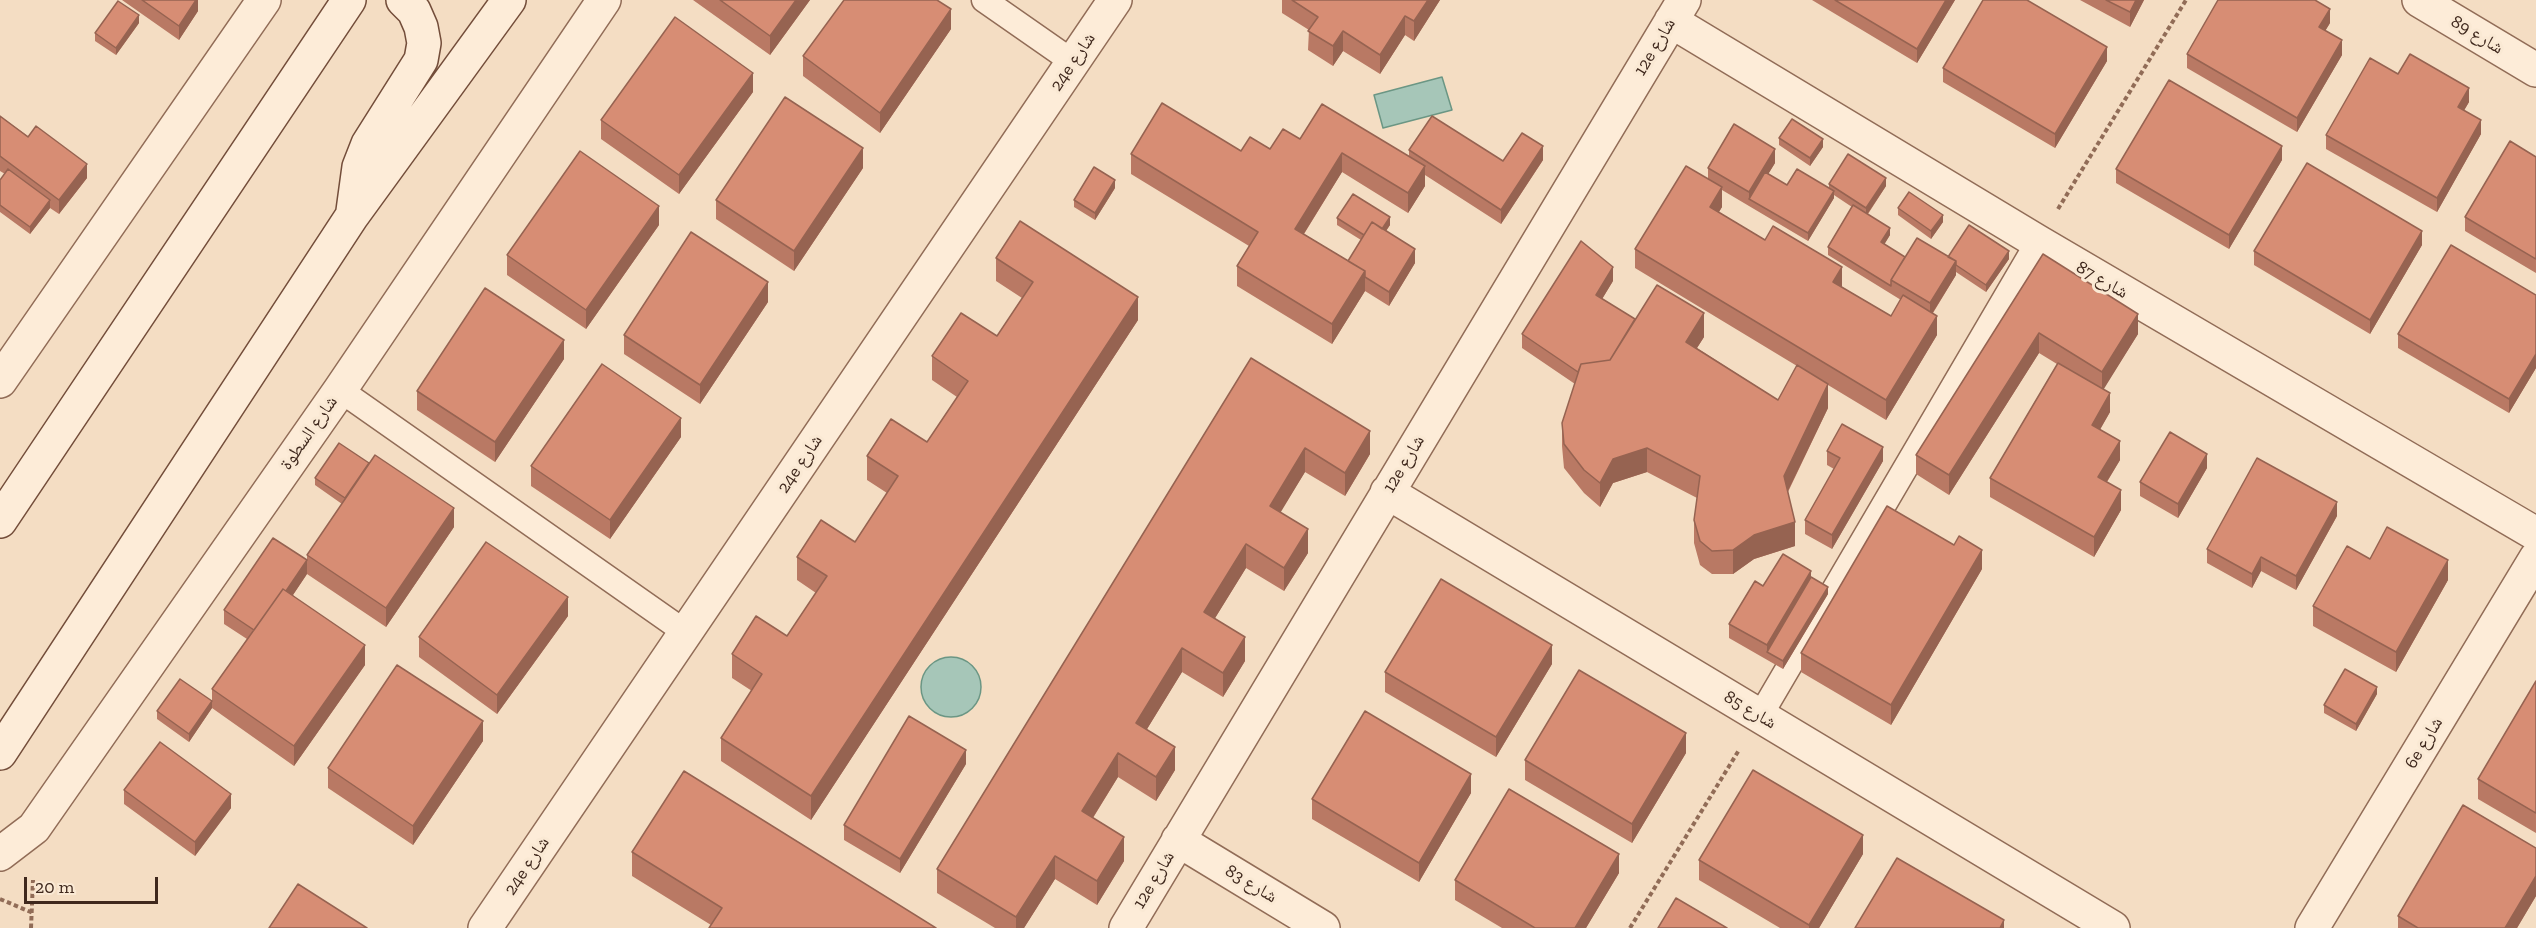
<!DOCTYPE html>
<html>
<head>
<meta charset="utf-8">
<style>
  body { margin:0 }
  #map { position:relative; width:2536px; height:928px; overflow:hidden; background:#f4ddc3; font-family:"Zilla Slab",serif }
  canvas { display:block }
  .scale { position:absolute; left:24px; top:877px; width:134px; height:27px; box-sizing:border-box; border:3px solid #3f281d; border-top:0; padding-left:8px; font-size:18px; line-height:21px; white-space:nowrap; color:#3f281d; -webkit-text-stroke:4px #fae9d4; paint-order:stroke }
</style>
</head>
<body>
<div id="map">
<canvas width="2536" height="928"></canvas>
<div class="scale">20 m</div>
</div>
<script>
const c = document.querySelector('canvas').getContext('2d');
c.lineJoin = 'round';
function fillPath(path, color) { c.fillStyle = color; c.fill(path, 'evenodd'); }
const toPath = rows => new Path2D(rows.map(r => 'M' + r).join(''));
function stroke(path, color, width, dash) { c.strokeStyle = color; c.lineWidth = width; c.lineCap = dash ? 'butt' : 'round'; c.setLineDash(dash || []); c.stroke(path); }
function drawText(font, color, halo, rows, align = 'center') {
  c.font = font + ' "Zilla Slab","Noto Naskh Arabic",serif'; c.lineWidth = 6; c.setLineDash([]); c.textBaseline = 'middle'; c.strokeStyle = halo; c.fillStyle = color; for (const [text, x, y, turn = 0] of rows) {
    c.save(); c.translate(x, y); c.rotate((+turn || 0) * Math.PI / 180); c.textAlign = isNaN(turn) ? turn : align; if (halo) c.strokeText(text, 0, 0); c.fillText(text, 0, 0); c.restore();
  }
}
const water = toPath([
  [1442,77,1452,110,1383,128,1374,95,1442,77],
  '921 687a30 30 0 1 1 60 0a30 30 0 1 1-60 0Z'
]);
fillPath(water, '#a6c6b8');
stroke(water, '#6b9684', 1.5);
const service = toPath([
  [984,0,1073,62],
  [340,390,685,632],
  [1760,716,2038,242]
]);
const minor = toPath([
  [2419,0,2536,70],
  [1671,21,2038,242,2536,534],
  [0,381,264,0],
  [1387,492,2113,928],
  [1178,840,1323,928],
  [0,854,34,828,340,390,604,0],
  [485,928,1115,0],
  [1126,928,1684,0],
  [2312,928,2536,558]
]);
const secondary = toPath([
  [353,211,359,167,368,144,421,60,424,43,421,27,414,11,403,0],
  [0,521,349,0],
  [0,753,352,216,509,0]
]);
stroke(service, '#916c57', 27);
stroke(minor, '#916c57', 36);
stroke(secondary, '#734d3a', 36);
stroke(toPath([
  [2058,209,2186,0],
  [0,899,33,913],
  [31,928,33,880],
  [1630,928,1739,750]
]), '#916c57', 4, [4.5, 3]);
stroke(service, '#fdecd8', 24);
stroke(minor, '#fdecd8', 33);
stroke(secondary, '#fdecd8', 33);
fillPath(toPath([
  [122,0,198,0,198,11,179,40],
  [693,0,810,0,770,55],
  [1282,0,1440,0,1414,41,1405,35,1380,74,1343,51,1333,66,1308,50,1309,30,1282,13],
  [1812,0,1955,0,1917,63],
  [2080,0,2144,0,2130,27],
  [139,23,116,55,95,41,95,33],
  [2330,23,2325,31,2342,55,2297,132,2187,68,2187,54],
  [951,29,880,133,803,76,803,56],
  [2107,61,2055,148,1943,82,1943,68],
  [2398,74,2469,102,2464,110,2481,134,2437,212,2326,149,2326,135],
  [753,92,679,194,601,139,601,120],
  [0,116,87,178,59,214,50,208,30,234,0,212,0,180,5,174,0,171],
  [1779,138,1823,147,1810,166,1779,145],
  [1300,139,1409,156,1409,150,1503,161,1543,160,1501,224,1425,175,1425,186,1408,213,1342,172,1304,234,1348,261,1361,240,1337,225,1337,218,1390,225,1386,231,1415,263,1389,306,1365,291,1332,344,1237,286,1237,266,1249,246,1131,174,1131,154,1241,151,1270,149],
  [2536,157,2536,273,2465,231,2465,217],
  [2282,160,2229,249,2116,183,2116,169],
  [1775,163,1768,174,1787,185,1829,188,1829,184,1886,186,1868,214,1890,235,1884,244,1905,257,1948,257,2009,259,1986,292,1956,272,1956,275,1933,313,1937,335,1886,420,1828,385,1828,408,1788,492,1795,546,1754,559,1733,574,1712,574,1700,565,1694,543,1694,520,1697,498,1647,472,1613,483,1600,507,1584,493,1564,468,1562,446,1562,423,1575,384,1522,348,1522,334,1613,281,1602,299,1635,319,1704,337,1697,348,1778,400,1797,366,1635,268,1635,249,1708,179,1708,168],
  [1722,190,1808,241,1834,198,1834,195,1852,207,1828,247,1828,255,1901,300,1891,316,1718,213,1722,207],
  [863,168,794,271,716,219,716,200],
  [1115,188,1095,220,1074,207,1074,200],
  [1898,208,1943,222,1931,239,1898,215],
  [659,225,586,329,507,275,507,255],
  [2422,245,2370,334,2254,265,2254,251],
  [2043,254,2138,334,2103,389,2110,412,2100,429,2120,460,2107,482,2121,510,2094,557,1990,497,1990,478,2057,364,2039,353,1949,495,1916,474,1916,455],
  [996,258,1138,320,811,820,721,761,721,738,752,691,732,678,732,654,787,636,816,593,797,580,797,557,855,542,887,493,867,480,867,456,927,442,957,397,932,380,932,356,997,336,1022,298,996,281],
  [2536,295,2536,368,2509,413,2398,348,2398,334],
  [768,302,700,404,624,354,624,335],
  [1251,358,1370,454,1345,496,1305,472,1280,512,1308,553,1284,591,1246,568,1215,618,1245,661,1223,697,1182,672,1147,729,1175,770,1156,801,1118,777,1093,818,1124,861,1097,905,1055,879,1024,928,995,928,937,893,937,869],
  [564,359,495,462,417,410,417,391],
  [681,437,610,539,531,486,531,466],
  [1827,451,1883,461,1832,549,1805,534,1805,520,1834,469,1827,465],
  [2207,468,2178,518,2140,496,2140,482],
  [315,478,454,527,386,627,307,574,307,555,342,504,315,485],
  [2337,516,2296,590,2261,571,2252,588,2207,563,2207,549],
  [2370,559,2448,580,2396,672,2313,626,2313,606],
  [1982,569,1891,725,1801,672,1801,653],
  [307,574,293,595,365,665,294,766,212,708,212,689,247,639,224,624,224,610],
  [1811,577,1828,594,1783,669,1729,638,1729,624,1763,586],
  [568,616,497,714,419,657,419,637],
  [1552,664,1496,757,1385,692,1385,672],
  [2536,681,2536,833,2478,799,2478,779],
  [2377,694,2356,731,2324,713,2324,705],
  [212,708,189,742,157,719,157,711],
  [483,741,413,845,328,788,328,768],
  [1686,753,1632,843,1525,780,1525,760],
  [966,764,900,873,844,840,844,825],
  [124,790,231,808,195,856,124,804],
  [1471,793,1419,882,1312,819,1312,799],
  [2536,848,2536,896,2517,928,2398,928,2398,916],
  [632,852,936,928,711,925,632,876],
  [1863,854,1819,928,1780,928,1699,880,1699,860],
  [1619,873,1586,928,1502,928,1455,900,1455,880]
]), '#b97964');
fillPath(toPath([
  [196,0,198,0,198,11,179,40,179,26],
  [796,0,810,0,770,55,770,36],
  [1428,0,1440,0,1414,41,1414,21],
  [1946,0,1955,0,1917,63,1917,49],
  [2136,0,2144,0,2130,27,2130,12],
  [951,9,951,29,880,133,880,113],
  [2330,9,2330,23,2319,41,2319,27],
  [139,15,139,23,116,55,116,48],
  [1405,16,1405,35,1380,74,1380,55],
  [1343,31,1343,51,1333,66,1333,46],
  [2342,40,2342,55,2297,132,2297,118],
  [2107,47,2107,61,2055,148,2055,134],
  [753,73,753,92,679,194,679,175],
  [2469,88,2469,102,2458,121,2458,107],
  [2481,120,2481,134,2437,212,2437,198],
  [1823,139,1823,147,1810,166,1810,158],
  [1543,146,1543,160,1501,224,1501,210],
  [2282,146,2282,160,2229,249,2229,235],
  [863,148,863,168,794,271,794,251],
  [1775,149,1775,163,1752,201,1749,199,1749,192],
  [1342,153,1342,172,1295,248,1295,229],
  [87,164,87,178,59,214,59,200],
  [1425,166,1425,186,1408,213,1408,193],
  [1886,178,1886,186,1866,216,1866,208],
  [1115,180,1115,188,1095,220,1095,213],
  [1722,187,1722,207,1710,227,1710,207],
  [1834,191,1834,198,1808,241,1808,233],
  [50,200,50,208,30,234,30,227],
  [659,206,659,225,586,329,586,310],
  [1943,215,1943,222,1931,239,1931,231],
  [1390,217,1390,225,1379,241,1379,233],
  [1890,228,1890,235,1881,250,1881,242],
  [2422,231,2422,245,2370,334,2370,320],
  [1415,249,1415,263,1389,306,1389,292],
  [2009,251,2009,259,1986,292,1986,285],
  [1956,261,1956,275,1930,317,1930,303],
  [1613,267,1613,281,1596,309,1596,295],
  [1842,267,1842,286,1833,301,1833,282],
  [1365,271,1365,291,1332,344,1332,324],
  [768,282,768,302,700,404,700,385],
  [1138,297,1138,320,811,820,811,796],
  [1704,313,1704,337,1686,365,1686,342],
  [2138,314,2138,334,2102,392,2102,372],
  [1937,316,1937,335,1886,420,1886,400],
  [2039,333,2039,353,1949,495,1949,475],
  [564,340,564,359,495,462,495,442],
  [2536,354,2536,368,2509,413,2509,399],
  [1828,384,1828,408,1784,499,1784,476],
  [2110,393,2110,412,2092,444,2092,425],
  [681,418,681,437,610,539,610,520],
  [1370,431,1370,454,1345,496,1345,473],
  [2120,441,2120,460,2098,496,2098,477],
  [1883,447,1883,461,1832,549,1832,535],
  [1305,448,1305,472,1270,530,1270,506],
  [1647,448,1647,472,1613,483,1600,507,1600,483,1613,459],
  [2207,454,2207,468,2178,518,2178,504],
  [2121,490,2121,510,2094,557,2094,537],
  [2337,502,2337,516,2296,590,2296,576],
  [454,508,454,527,386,627,386,608],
  [1795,522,1795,546,1754,559,1733,574,1733,550,1754,535],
  [1308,529,1308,553,1284,591,1284,568],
  [1246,544,1246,568,1204,636,1204,612],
  [1982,550,1982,569,1891,725,1891,705],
  [2261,557,2261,571,2252,588,2252,574],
  [307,560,307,574,258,647,258,633],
  [2448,560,2448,580,2396,672,2396,652],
  [1811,571,1811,585,1767,652,1767,645],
  [1828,587,1828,594,1783,669,1783,661],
  [568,597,568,616,497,714,497,695],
  [1245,637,1245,661,1223,697,1223,673],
  [365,645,365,665,294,766,294,746],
  [1552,645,1552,664,1496,757,1496,737],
  [1182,648,1182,672,1136,747,1136,723],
  [2377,687,2377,694,2356,731,2356,724],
  [212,701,212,708,189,742,189,734],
  [483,721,483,741,413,845,413,826],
  [1686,733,1686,753,1632,843,1632,824],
  [1175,747,1175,770,1156,801,1156,777],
  [966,750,966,764,900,873,900,859],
  [1118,753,1118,777,1082,835,1082,811],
  [1471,774,1471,793,1419,882,1419,863],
  [231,794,231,808,195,856,195,842],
  [1863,835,1863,854,1819,928,1809,928,1809,925],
  [1124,837,1124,861,1097,905,1097,881],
  [1619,854,1619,873,1586,928,1575,928],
  [1055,856,1055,879,1024,928,1016,928,1016,917],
  [2536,876,2536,896,2517,928,2505,928],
  [2004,920,2004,928,2000,928]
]), '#966351');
const building = toPath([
  [142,0,196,0,179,26,142,0],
  [720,0,796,0,770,36,720,0],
  [844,0,937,0,951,9,880,113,803,56,844,0],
  [1292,0,1428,0,1414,21,1405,16,1380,55,1343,31,1333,46,1308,31,1318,17,1292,0],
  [1835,0,1946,0,1917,49,1835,0],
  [1983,0,2027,0,2107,47,2055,134,1943,68,1983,0],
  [2106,0,2136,0,2130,12,2106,0],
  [2218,0,2315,0,2330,9,2319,27,2342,40,2297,118,2187,54,2218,0],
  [118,1,139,15,116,48,95,33,118,1],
  [675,17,753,73,679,175,601,120,675,17],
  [2410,54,2469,88,2458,107,2481,120,2437,198,2326,135,2370,58,2398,74,2410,54],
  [2169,80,2282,146,2229,235,2116,169,2169,80],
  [785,97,863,148,794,251,716,200,785,97],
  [1162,103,1241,151,1250,137,1270,149,1283,129,1300,139,1322,104,1425,166,1408,193,1342,153,1295,229,1365,271,1332,324,1237,266,1258,232,1131,154,1162,103],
  [0,116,28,137,36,126,87,164,59,200,0,156,0,116],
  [1432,116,1503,161,1522,133,1543,146,1501,210,1409,150,1432,116],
  [1792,119,1823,139,1810,158,1779,138,1792,119],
  [1734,124,1775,149,1749,192,1708,168,1734,124],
  [2510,141,2536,157,2536,259,2465,217,2510,141],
  [580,151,659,206,586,310,507,255,580,151],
  [1848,154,1886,178,1866,208,1829,184,1848,154],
  [2307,163,2422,231,2370,320,2254,251,2307,163],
  [1686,166,1722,187,1710,207,1765,240,1773,226,1842,267,1833,282,1891,316,1903,295,1937,316,1886,400,1635,249,1686,166],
  [1094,167,1115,180,1095,213,1074,200,1094,167],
  [8,169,50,200,30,227,0,205,0,180,8,169],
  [1797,169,1834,191,1808,233,1749,199,1765,172,1787,185,1797,169],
  [1909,192,1943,215,1931,231,1898,208,1909,192],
  [1353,194,1390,217,1382,229,1372,222,1364,235,1337,218,1353,194],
  [1853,205,1890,228,1881,242,1905,257,1891,280,1891,286,1828,247,1853,205],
  [1020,221,1138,297,811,796,721,738,762,674,732,654,756,616,787,636,827,576,797,557,821,520,855,542,898,476,867,456,891,419,927,442,968,381,932,356,961,313,997,336,1033,282,996,258,1020,221],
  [1372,222,1415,249,1389,292,1365,277,1365,271,1348,261,1372,222],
  [1969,225,2009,251,1986,285,1956,265,1956,261,1948,257,1969,225],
  [691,232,768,282,700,385,624,335,691,232],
  [1917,238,1956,261,1930,303,1891,280,1917,238],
  [1581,241,1613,267,1596,295,1635,319,1610,360,1581,364,1578,372,1522,334,1581,241],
  [2451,245,2536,295,2536,354,2509,399,2398,334,2451,245],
  [2043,254,2138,314,2102,372,2039,333,1949,475,1916,455,2043,254],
  [1657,285,1704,313,1686,342,1778,400,1797,365,1828,384,1784,476,1795,522,1754,535,1733,550,1712,551,1700,541,1694,520,1700,476,1647,448,1613,459,1600,483,1584,470,1564,444,1562,423,1581,364,1610,360,1657,285],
  [485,288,564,340,495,442,417,391,485,288],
  [1251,358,1370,431,1345,473,1305,448,1270,506,1308,529,1284,568,1246,544,1204,612,1245,637,1223,673,1182,648,1136,723,1175,747,1156,777,1118,753,1082,811,1124,837,1097,881,1055,856,1016,917,937,869,1251,358],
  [2058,363,2110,393,2092,425,2120,441,2098,477,2121,490,2094,537,1990,478,2058,363],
  [602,364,681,418,610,520,531,466,602,364],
  [1842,424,1883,447,1832,535,1805,520,1840,458,1827,451,1842,424],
  [2170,432,2207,454,2178,504,2140,482,2170,432],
  [339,443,369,463,345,498,315,478,339,443],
  [375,455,454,508,386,608,307,555,375,455],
  [2257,458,2337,502,2296,576,2261,557,2252,574,2207,549,2257,458],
  [1887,506,1954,545,1959,536,1982,550,1891,705,1801,653,1887,506],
  [2387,527,2448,560,2396,652,2313,606,2347,546,2370,559,2387,527],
  [273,538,307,560,286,591,283,589,254,630,224,610,273,538],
  [486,542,568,597,497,695,419,637,486,542],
  [1783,554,1811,571,1767,645,1729,624,1755,581,1763,586,1783,554],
  [1811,577,1828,587,1783,661,1767,652,1811,577],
  [1441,579,1552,645,1496,737,1385,672,1441,579],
  [283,589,365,645,294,746,212,689,283,589],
  [397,665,483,721,413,826,328,768,397,665],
  [2345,669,2377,687,2356,724,2324,705,2345,669],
  [1579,670,1686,733,1632,824,1525,760,1579,670],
  [180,679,212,701,189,734,157,711,180,679],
  [2536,681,2536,813,2478,779,2536,681],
  [1365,711,1471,774,1419,863,1312,799,1365,711],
  [909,716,966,750,900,859,844,825,909,716],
  [160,742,231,794,195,842,124,790,160,742],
  [1753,770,1863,835,1809,925,1699,860,1753,770],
  [684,771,936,928,709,928,722,908,632,852,684,771],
  [1509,789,1619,854,1575,928,1535,928,1455,880,1509,789],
  [2463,805,2536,848,2536,876,2505,928,2418,928,2398,916,2463,805],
  [1897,858,2004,920,2000,928,1855,928,1897,858],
  [298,884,367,928,269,928,298,884],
  [1676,898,1727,928,1658,928,1676,898]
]);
fillPath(building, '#d78d74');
stroke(building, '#966351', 1.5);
drawText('18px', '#3f281d', '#fae9d4', [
  ["شارع 89",2477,35,31],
  ["12e شارع",1655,47,-59],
  ["24e شارع",1073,62,-56],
  ["شارع 87",2102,280,30],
  ["شارع السطوة",309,433,-55],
  ["24e شارع",800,464,-56],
  ["12e شارع",1404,464,-59],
  ["شارع 85",1750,710,31],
  ["6e شارع",2424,743,-59],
  ["24e شارع",527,866,-56],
  ["12e شارع",1154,880,-59],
  ["شارع 83",1251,884,31]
]);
</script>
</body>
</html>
